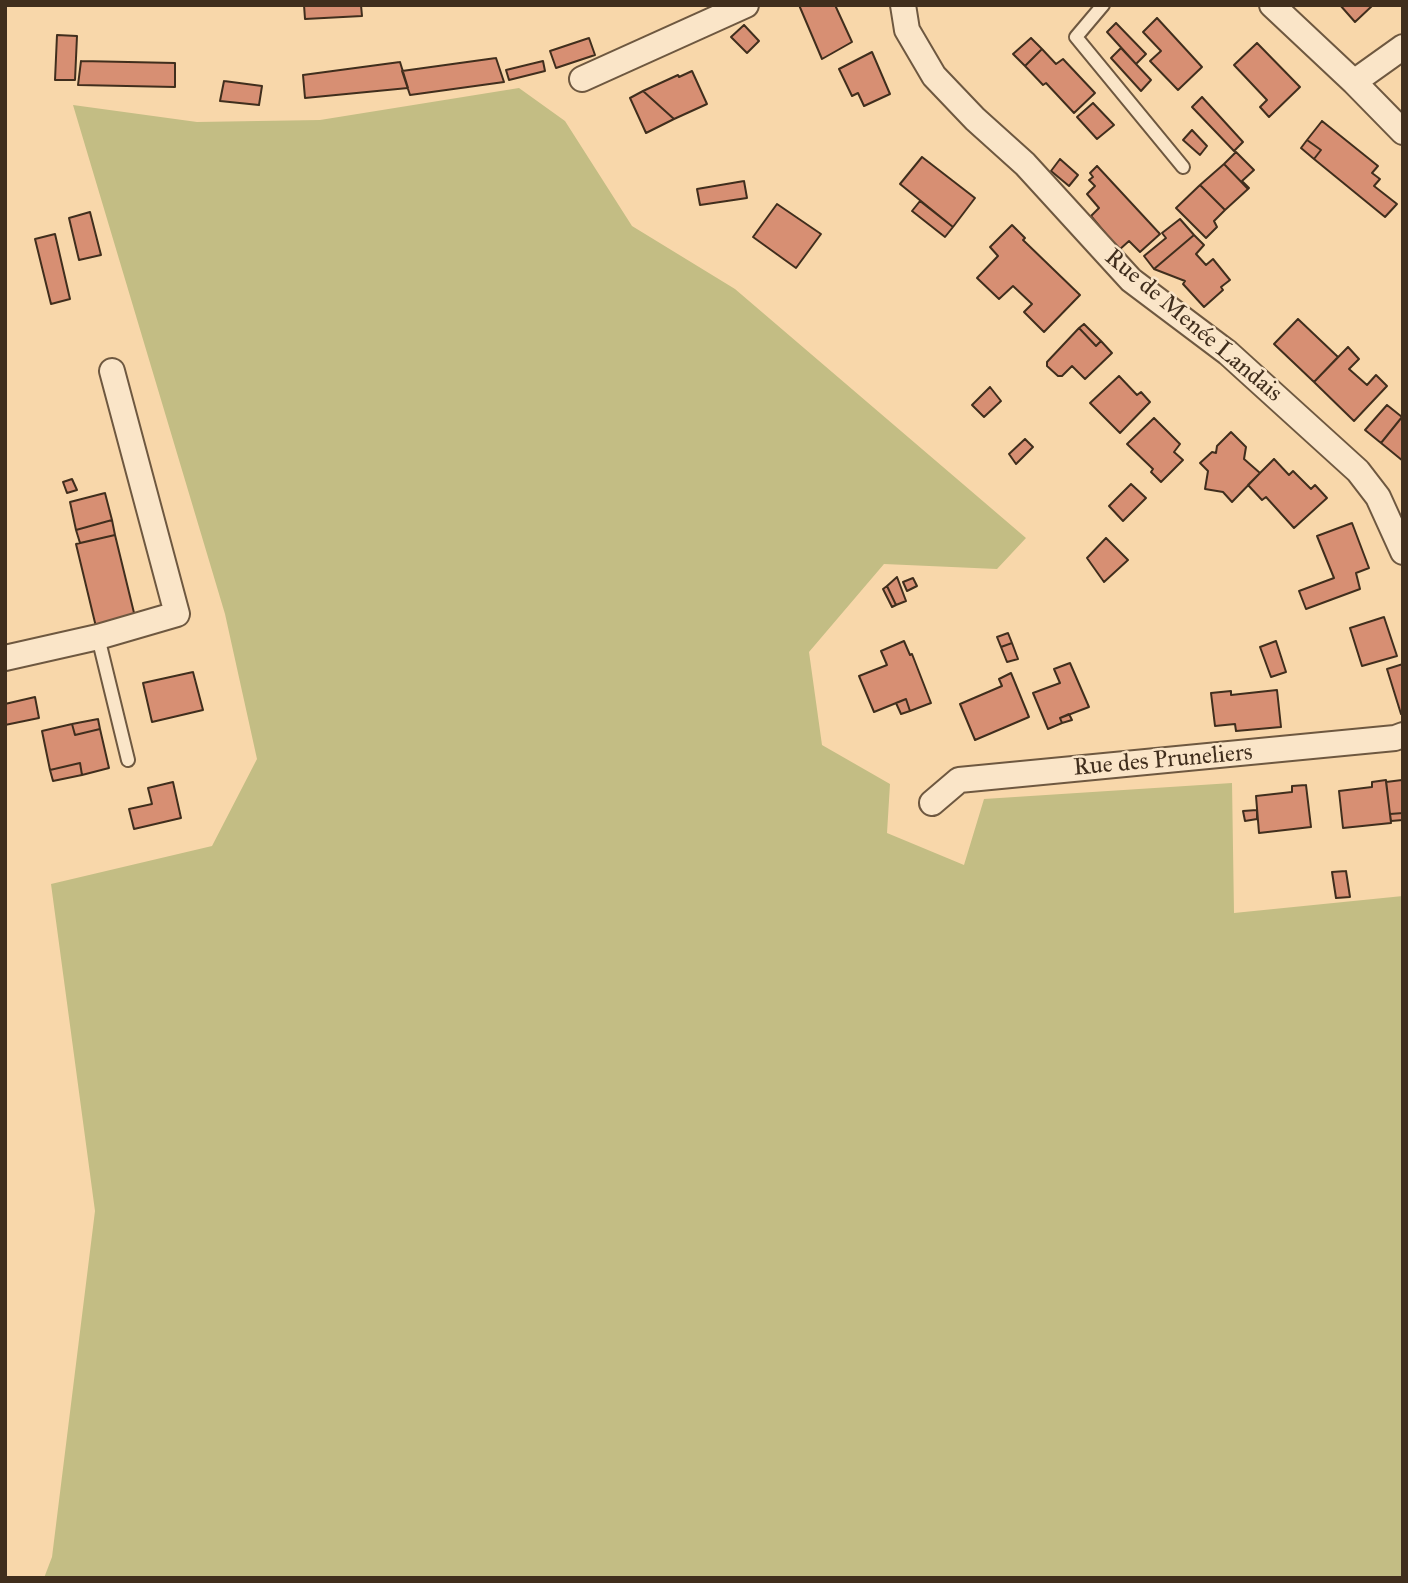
<!DOCTYPE html>
<html>
<head>
<meta charset="utf-8">
<style>
  body { margin:0 }
  #map { position:relative; width:1408px; height:1583px; overflow:hidden; background:#f8d7aa; font-family:"IM FELL Great Primer",serif }
  canvas { display:block }
  .frame { position:absolute; inset:0; border:7px solid #402e1d; pointer-events:none }
</style>
</head>
<body>
<div id="map">
<canvas width="1408" height="1583"></canvas>
<div class="frame"></div>
</div>
<script>
const c = document.querySelector('canvas').getContext('2d');
c.lineJoin = 'round';
function fillPath(path, color) { c.fillStyle = color; c.fill(path, 'evenodd'); }
const toPath = rows => new Path2D(rows.map(r => 'M' + r).join(''));
function stroke(path, color, width, dash) { c.strokeStyle = color; c.lineWidth = width; c.lineCap = dash ? 'butt' : 'round'; c.setLineDash(dash || []); c.stroke(path); }
function drawText(font, color, halo, rows, align = 'center') {
  c.font = font + ' "IM FELL Great Primer",serif'; c.lineWidth = 5; c.setLineDash([]); c.textBaseline = 'middle'; c.strokeStyle = halo; c.fillStyle = color; for (const [text, x, y, turn = 0] of rows) {
    c.save(); c.translate(x, y); c.rotate((+turn || 0) * Math.PI / 180); c.textAlign = isNaN(turn) ? turn : align; if (halo) c.strokeText(text, 0, 0); c.fillText(text, 0, 0); c.restore();
  }
}
fillPath(toPath([
  [519,88,565,121,632,226,735,289,1026,538,997,569,884,564,809,652,822,745,890,784,887,833,964,865,984,799,1232,783,1234,913,1403,896,1403,1578,44,1578,52,1557,95,1211,51,884,212,846,257,759,225,614,73,105,197,122,320,120]
]), '#c3bd84');
const building = toPath([
  [304,5,361,5,362,16,305,19,304,5],
  [799,5,835,5,852,42,822,59,799,5],
  [1340,5,1373,5,1355,22,1340,5],
  [1157,18,1202,67,1178,90,1150,61,1161,51,1143,32,1157,18],
  [1116,23,1146,54,1136,64,1107,32,1116,23],
  [744,25,759,41,747,53,731,37,744,25],
  [57,35,77,36,75,80,55,80,57,35],
  [589,38,595,55,556,68,550,51,589,38],
  [1031,38,1042,49,1025,66,1013,54,1031,38],
  [1257,43,1300,87,1269,117,1260,107,1267,100,1234,65,1257,43],
  [1121,48,1151,80,1141,91,1111,58,1121,48],
  [1042,49,1056,64,1063,59,1095,93,1074,113,1046,83,1043,85,1025,66,1042,49],
  [872,52,890,94,864,106,858,93,852,96,839,69,872,52],
  [496,58,504,82,410,95,402,71,496,58],
  [81,61,175,63,175,87,78,85,81,61],
  [543,61,545,71,509,80,506,70,543,61],
  [400,62,408,88,305,98,303,75,400,62],
  [692,71,707,104,674,119,643,91,678,75,679,77,692,71],
  [224,81,262,86,259,105,220,101,224,81],
  [643,91,674,119,646,133,630,98,643,91],
  [1202,97,1243,142,1234,151,1192,107,1202,97],
  [1093,103,1114,125,1097,139,1077,117,1093,103],
  [1322,121,1378,166,1372,173,1380,179,1374,186,1397,204,1385,217,1314,159,1321,150,1307,140,1322,121],
  [1192,130,1207,146,1200,155,1183,140,1192,130],
  [1307,140,1321,150,1314,159,1301,148,1307,140],
  [1236,152,1254,170,1242,181,1249,188,1248,189,1224,164,1236,152],
  [922,157,975,198,953,227,900,184,922,157],
  [1060,159,1078,175,1069,186,1051,171,1060,159],
  [1224,164,1248,189,1225,210,1200,185,1224,164],
  [1097,166,1160,234,1140,252,1129,241,1119,250,1091,216,1099,208,1087,194,1095,186,1089,180,1093,177,1090,173,1097,166],
  [744,181,747,198,700,205,697,189,744,181],
  [1200,185,1225,210,1214,221,1217,227,1206,238,1176,208,1200,185],
  [920,201,953,227,945,237,912,211,920,201],
  [777,204,821,234,796,268,753,237,777,204],
  [90,212,101,255,79,260,69,218,90,212],
  [1180,219,1194,235,1154,269,1144,256,1166,238,1162,233,1180,219],
  [1012,225,1025,238,1023,240,1080,295,1044,332,1024,312,1032,304,1013,286,999,299,977,278,998,256,990,247,1012,225],
  [55,234,70,299,51,304,35,239,55,234],
  [1194,235,1204,245,1196,254,1206,265,1213,259,1230,280,1221,287,1223,290,1204,307,1183,284,1185,281,1154,269,1194,235],
  [1298,319,1338,357,1314,382,1274,344,1298,319],
  [1084,324,1101,341,1096,346,1079,328,1084,324],
  [1079,328,1096,346,1101,341,1112,353,1085,379,1072,366,1062,376,1058,376,1047,366,1047,362,1079,328],
  [1348,347,1359,359,1349,369,1367,385,1376,375,1387,386,1354,421,1314,382,1348,347],
  [1119,376,1137,395,1141,392,1150,402,1120,433,1090,403,1119,376],
  [990,387,1001,401,984,417,972,405,990,387],
  [1387,405,1402,417,1381,443,1365,430,1387,405],
  [1402,417,1403,418,1403,461,1381,443,1402,417],
  [1154,418,1180,444,1174,452,1183,460,1161,482,1151,472,1153,469,1127,444,1154,418],
  [1231,432,1246,447,1244,459,1260,473,1232,502,1223,492,1205,489,1208,471,1200,463,1212,452,1216,453,1217,446,1231,432],
  [1025,439,1033,447,1016,464,1009,454,1025,439],
  [1274,459,1289,475,1293,471,1311,489,1315,485,1327,498,1294,528,1266,497,1262,500,1248,485,1274,459],
  [72,479,77,490,67,493,63,482,72,479],
  [1131,484,1146,498,1123,521,1109,506,1131,484],
  [105,493,112,520,76,530,70,502,105,493],
  [112,520,115,535,80,543,76,530,112,520],
  [1352,523,1369,568,1356,573,1360,589,1306,609,1299,591,1334,578,1317,536,1352,523],
  [115,535,136,621,97,631,76,544,115,535],
  [1106,538,1128,560,1104,582,1087,558,1106,538],
  [897,577,906,601,896,605,887,586,897,577],
  [913,578,917,586,907,591,903,582,913,578],
  [887,586,896,605,892,607,883,589,887,586],
  [1384,617,1397,656,1362,666,1350,628,1384,617],
  [1008,633,1012,643,1001,647,997,637,1008,633],
  [904,641,910,655,912,654,931,703,910,711,906,699,874,712,859,676,887,665,881,651,904,641],
  [1276,641,1286,672,1271,677,1260,647,1276,641],
  [1012,643,1018,659,1007,662,1001,647,1012,643],
  [1070,663,1089,707,1060,718,1062,723,1048,729,1033,693,1060,683,1054,669,1070,663],
  [1403,664,1403,713,1401,714,1387,669,1403,664],
  [193,672,203,710,152,722,143,683,193,672],
  [1011,673,1029,717,975,740,960,704,1002,686,999,679,1011,673],
  [1277,690,1281,727,1236,731,1235,724,1215,726,1211,693,1231,691,1231,695,1277,690],
  [35,697,39,718,5,725,5,704,35,697],
  [906,699,910,711,901,714,896,703,906,699],
  [1069,714,1072,720,1062,723,1060,718,1069,714],
  [98,719,100,729,75,735,72,724,98,719],
  [72,724,75,735,100,729,109,768,82,775,80,763,50,770,42,731,72,724],
  [80,763,82,775,53,781,50,770,80,763],
  [1386,780,1391,823,1343,828,1339,791,1372,787,1372,782,1386,780],
  [1402,780,1403,813,1390,814,1386,782,1402,780],
  [173,782,181,818,134,829,129,809,152,804,148,788,173,782],
  [1306,785,1311,827,1259,833,1256,796,1292,792,1292,786,1306,785],
  [1257,810,1257,819,1245,821,1243,811,1257,810],
  [1403,813,1403,820,1391,821,1390,814,1403,813],
  [1346,871,1350,897,1336,898,1332,872,1346,871]
]);
fillPath(building, '#d78f73');
stroke(building, '#402e1d', 2);
const lane = toPath([
  [1103,5,1076,37,1183,167],
  [98,637,128,760]
]);
const street = toPath([
  [903,5,907,30,934,76,975,119,1025,164,1131,280,1228,353,1358,471,1378,497,1403,552],
  [1272,5,1354,82,1403,132],
  [582,79,746,5],
  [1354,82,1403,47],
  [5,658,98,637,177,614,112,371],
  [932,803,959,780,1395,738,1403,735]
]);
stroke(lane, '#6e5840', 16);
stroke(street, '#6e5840', 28);
stroke(lane, '#fae5c8', 12);
stroke(street, '#fae5c8', 24);
drawText('24px', '#402e1d', '#fae5c8', [
  ["Rue de Menée Landais",1193,326,40],
  ["Rue des Pruneliers",1163,761,-5]
]);
</script>
</body>
</html>
